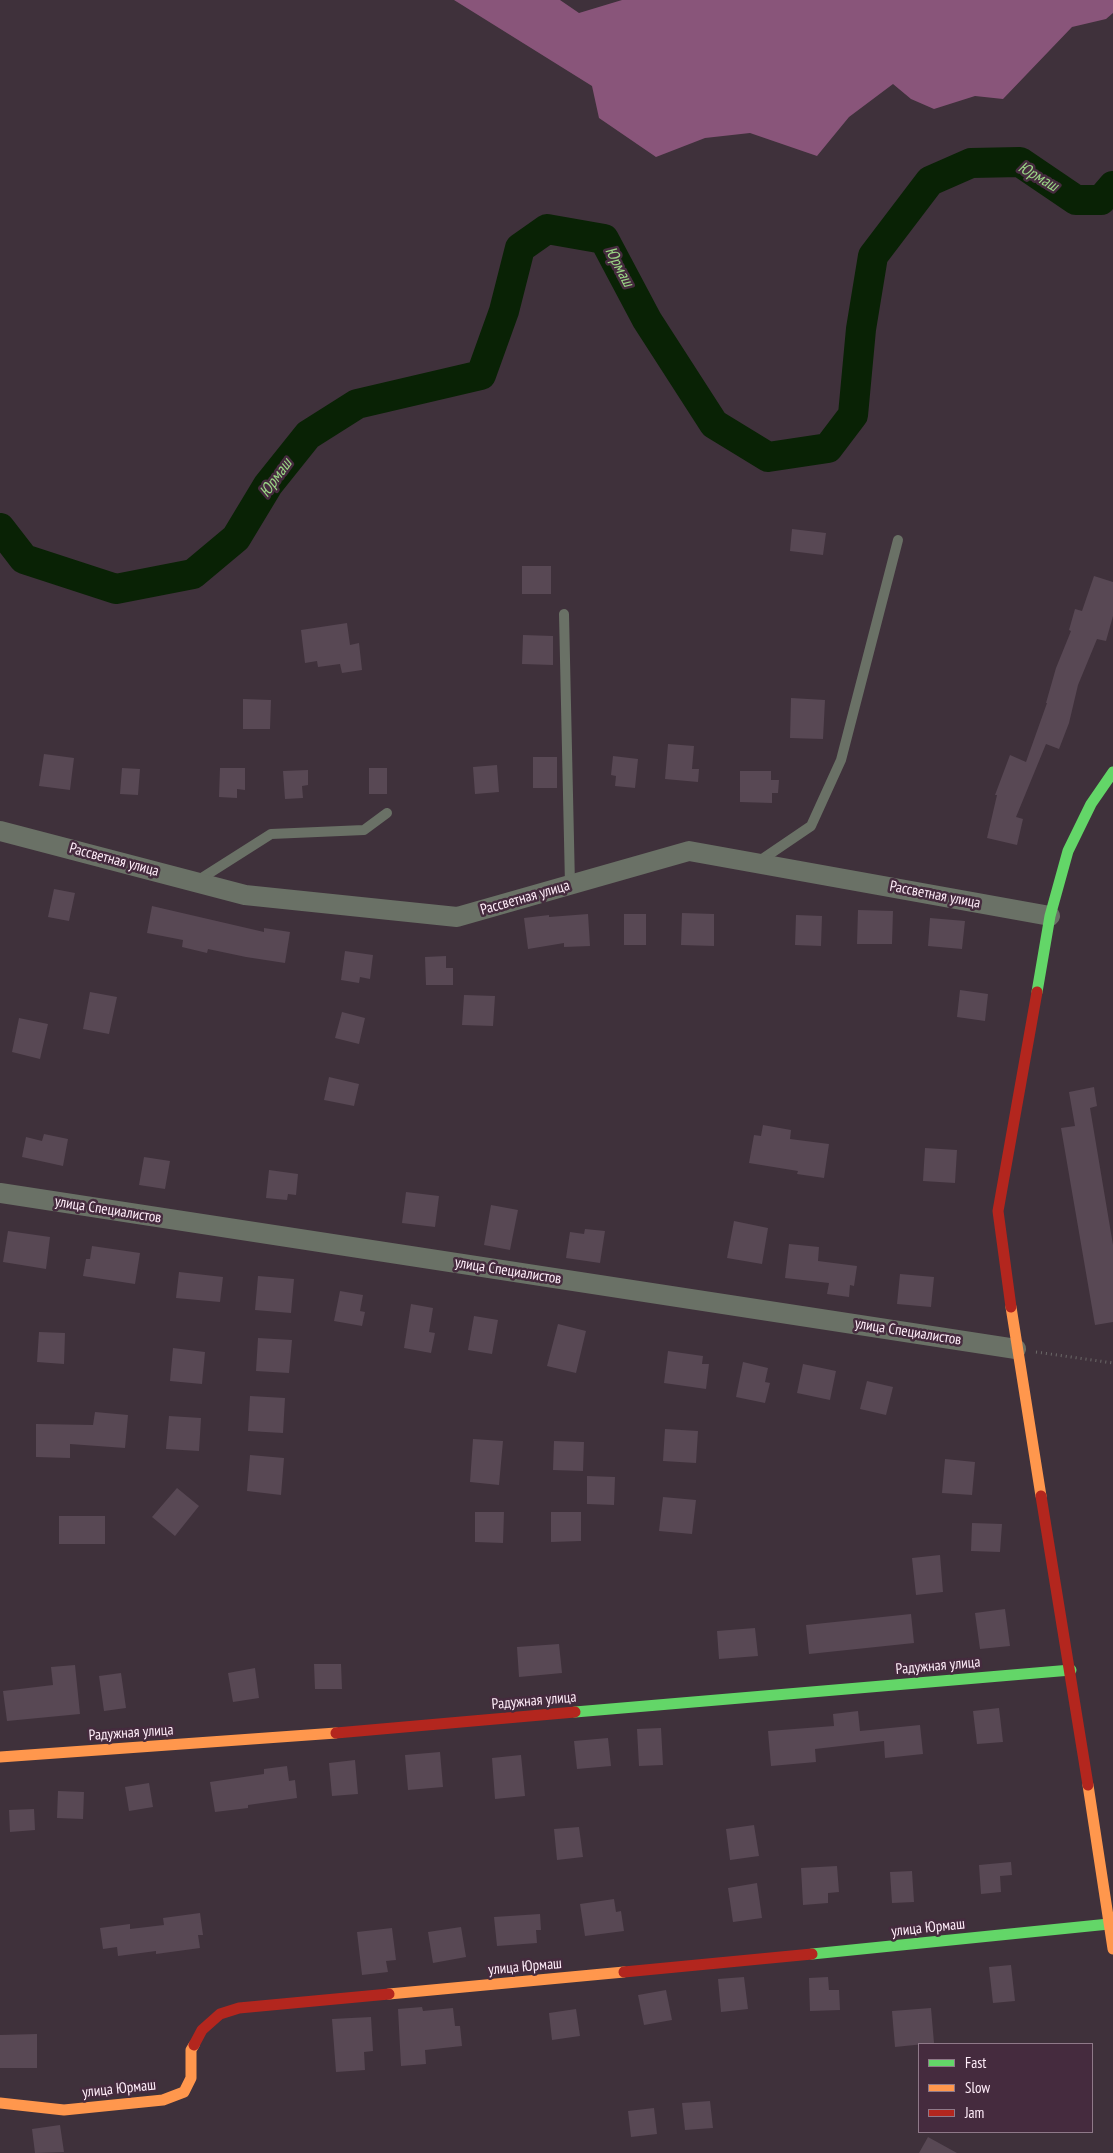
<!DOCTYPE html>
<html>
<head>
<meta charset="utf-8">
<style>
  body { margin:0 }
  #map { position:relative; width:1113px; height:2153px; overflow:hidden; background:#3f313b; font-family:"PT Sans Narrow",sans-serif }
  canvas { display:block }
  .legend { position:absolute; left:918px; top:2043px; width:175px; height:90px; box-sizing:border-box; background:#452b3e; border:1px solid #8f7989; margin:0; padding:6px 9px; list-style:none; font-size:15px; color:#ffedf9 }
  .legend li { display:flex; align-items:center; gap:10px; height:25px }
  .legend b { width:25px; border:1px solid #8f7989 }
</style>
</head>
<body>
<div id="map">
<canvas width="1113" height="2153"></canvas>
<ul class="legend">
<li><b style="height:6px;background:#63d668"></b>Fast</li>
<li><b style="height:6px;background:#ff974d"></b>Slow</li>
<li><b style="height:6px;background:#b3261e"></b>Jam</li>
</ul>
</div>
<script>
const c = document.querySelector('canvas').getContext('2d');
c.lineJoin = 'round';
function fillPath(path, color) { c.fillStyle = color; c.fill(path, 'evenodd'); }
const toPath = rows => new Path2D(rows.map(r => 'M' + r).join(''));
function stroke(path, color, width, dash) { c.strokeStyle = color; c.lineWidth = width; c.lineCap = dash ? 'butt' : 'round'; c.setLineDash(dash || []); c.stroke(path); }
function drawText(font, color, halo, rows, align = 'center') {
  c.font = font + ' "PT Sans Narrow",sans-serif'; c.lineWidth = 5; c.setLineDash([]); c.textBaseline = 'middle'; c.strokeStyle = halo; c.fillStyle = color; for (const [text, x, y, turn = 0] of rows) {
    c.save(); c.translate(x, y); c.rotate((+turn || 0) * Math.PI / 180); c.textAlign = isNaN(turn) ? turn : align; if (halo) c.strokeText(text, 0, 0); c.fillText(text, 0, 0); c.restore();
  }
}
fillPath(toPath([
  [454,0,560,0,579,13,622,0,1113,0,1113,13,1106,19,1072,27,1003,99,975,96,934,109,911,99,893,84,849,117,817,156,750,133,705,138,656,157,599,118,592,86]
]), '#89557a');
stroke(toPath([
  [0,528,24,559,116,589,193,574,236,538,268,485,308,435,357,404,481,375,504,311,520,248,547,229,604,239,647,320,714,424,768,457,828,448,853,415,861,329,873,256,930,181,971,163,1020,162,1076,200,1101,200,1113,186]
]), '#092205', 30);
fillPath(toPath([
  [792,529,826,533,823,555,790,551],
  [522,566,551,566,551,594,522,594],
  [1094,576,1113,582,1113,616,1106,641,1097,639,1078,685,1069,723,1059,749,1046,744,1016,817,1023,819,1017,845,987,838,997,795,995,795,1010,755,1026,762,1047,703,1046,703,1056,668,1071,631,1069,630,1075,609,1082,611],
  [347,623,350,645,359,643,362,670,342,673,340,664,318,667,317,661,305,663,301,630],
  [523,635,553,636,553,665,522,664],
  [791,698,825,700,823,739,790,738],
  [243,699,271,700,270,729,243,729],
  [668,744,694,746,692,769,699,769,698,782,665,779],
  [44,754,74,758,70,790,39,786],
  [613,756,638,759,635,788,615,786,616,776,611,775],
  [533,757,557,757,557,788,533,788],
  [497,765,499,792,475,794,473,767],
  [122,768,140,769,138,795,120,794],
  [220,768,245,768,245,790,237,789,237,798,219,797],
  [369,768,387,768,387,794,369,794],
  [308,770,308,785,302,786,303,798,285,799,283,771],
  [740,771,771,771,771,780,779,780,778,793,772,793,772,803,740,802],
  [54,889,75,893,69,921,48,917],
  [152,906,264,932,264,928,290,932,285,963,246,957,208,949,207,953,182,947,183,940,147,933],
  [858,910,893,911,892,944,857,944],
  [682,913,714,914,714,946,681,945],
  [588,914,590,946,564,947,564,943,528,949,524,918,549,915,549,917],
  [624,914,646,914,646,945,624,945],
  [796,915,822,916,821,946,795,945],
  [930,918,965,921,962,949,928,946],
  [345,951,373,955,370,979,360,977,359,983,341,980],
  [446,956,446,968,453,968,453,985,426,985,425,957],
  [960,990,988,994,985,1021,957,1017],
  [90,992,117,997,109,1034,83,1029],
  [464,995,495,996,493,1026,462,1025],
  [342,1012,365,1018,359,1044,335,1038],
  [19,1018,48,1024,40,1059,12,1052],
  [329,1077,359,1084,354,1106,324,1100],
  [1094,1087,1097,1106,1090,1108,1113,1245,1113,1322,1095,1325,1061,1128,1075,1126,1069,1092],
  [763,1125,791,1130,790,1139,829,1144,824,1178,797,1174,798,1171,749,1163,754,1135,761,1136],
  [44,1134,68,1139,63,1166,22,1157,26,1137,42,1141],
  [925,1148,957,1150,955,1183,923,1181],
  [144,1157,170,1161,165,1189,139,1185],
  [269,1170,298,1174,296,1195,288,1194,287,1200,266,1198],
  [406,1192,439,1196,435,1227,402,1223],
  [491,1205,518,1210,510,1250,484,1245],
  [734,1221,768,1228,762,1264,727,1258],
  [585,1229,605,1231,600,1263,566,1258,570,1232,584,1234],
  [8,1231,50,1237,46,1269,3,1262],
  [789,1244,819,1247,818,1261,857,1266,854,1286,850,1285,849,1297,827,1294,829,1283,785,1278],
  [92,1246,140,1253,135,1284,83,1276,86,1259,90,1259],
  [179,1272,223,1277,220,1302,176,1298],
  [900,1274,934,1277,931,1307,897,1304],
  [258,1276,294,1279,291,1313,255,1310],
  [340,1291,363,1295,360,1311,365,1312,362,1326,334,1321],
  [411,1304,433,1308,429,1332,435,1333,431,1353,404,1348],
  [474,1316,498,1320,492,1354,468,1350],
  [558,1324,586,1331,576,1373,547,1366],
  [39,1332,65,1333,64,1364,37,1362],
  [258,1338,292,1340,289,1373,256,1371],
  [173,1348,205,1352,202,1384,170,1381],
  [668,1351,703,1356,702,1364,709,1364,706,1389,664,1383],
  [743,1362,768,1368,765,1382,770,1383,765,1403,736,1397],
  [803,1364,836,1371,830,1400,797,1393],
  [867,1381,893,1387,886,1415,860,1409],
  [250,1396,285,1398,283,1433,248,1431],
  [95,1412,128,1415,125,1448,70,1444,70,1458,36,1457,36,1424,93,1425],
  [169,1416,201,1418,199,1451,166,1449],
  [665,1429,698,1431,696,1463,663,1461],
  [473,1439,503,1441,499,1485,470,1482],
  [554,1441,584,1442,583,1471,553,1470],
  [250,1455,284,1458,281,1495,247,1491],
  [945,1459,975,1462,972,1495,942,1493],
  [587,1476,615,1477,614,1505,587,1504],
  [177,1488,199,1506,175,1536,152,1517],
  [663,1497,696,1500,692,1534,659,1531],
  [475,1512,504,1512,503,1543,475,1542],
  [551,1512,581,1512,581,1541,551,1542],
  [59,1516,105,1516,105,1544,59,1544],
  [972,1523,1002,1524,1000,1552,971,1551],
  [940,1555,943,1592,916,1595,912,1558],
  [1005,1609,1010,1646,980,1649,975,1613],
  [911,1614,914,1643,809,1654,806,1625],
  [755,1628,758,1656,719,1659,717,1631],
  [559,1644,562,1673,519,1677,517,1647],
  [314,1664,341,1664,342,1689,315,1689],
  [75,1665,80,1714,7,1721,3,1691,53,1685,51,1667],
  [255,1668,259,1698,233,1702,228,1673],
  [121,1673,126,1708,104,1711,99,1676],
  [999,1708,1003,1742,977,1744,973,1711],
  [858,1711,860,1731,920,1725,923,1754,885,1758,884,1741,815,1749,816,1762,771,1766,768,1731,834,1726,833,1714],
  [661,1728,663,1765,639,1766,637,1729],
  [608,1738,611,1766,577,1769,574,1741],
  [440,1752,443,1787,408,1790,405,1755],
  [521,1755,525,1796,495,1799,492,1758],
  [355,1760,358,1794,332,1796,329,1763],
  [287,1766,289,1781,295,1780,297,1798,248,1805,248,1808,215,1812,210,1782,264,1774,264,1769],
  [149,1783,153,1807,129,1811,125,1787],
  [58,1791,84,1792,83,1819,57,1818],
  [34,1809,35,1830,10,1832,9,1810],
  [754,1825,759,1856,730,1860,726,1829],
  [579,1827,583,1857,557,1860,554,1829],
  [1011,1862,1012,1875,1000,1876,1001,1892,981,1894,979,1865],
  [837,1866,839,1892,828,1893,828,1903,803,1905,801,1868],
  [912,1871,914,1902,892,1903,890,1872],
  [757,1883,762,1918,733,1922,728,1888],
  [614,1899,616,1912,621,1911,624,1931,585,1936,580,1904],
  [200,1913,203,1935,198,1935,200,1948,156,1954,156,1951,118,1956,117,1947,103,1949,100,1928,130,1924,130,1929,164,1925,163,1918],
  [540,1914,541,1930,536,1930,537,1943,497,1946,494,1917],
  [461,1927,466,1957,433,1963,428,1932],
  [392,1928,396,1960,386,1961,388,1972,362,1975,357,1932],
  [1011,1965,1015,2001,993,2003,989,1967],
  [744,1977,748,2009,721,2012,718,1979],
  [828,1977,829,1990,839,1990,840,2010,810,2011,809,1978],
  [666,1990,672,2020,644,2025,638,1995],
  [422,2007,423,2011,453,2008,455,2026,460,2026,462,2046,425,2050,426,2064,401,2066,398,2009],
  [931,2008,934,2043,895,2047,892,2011],
  [576,2009,580,2036,552,2040,549,2013],
  [371,2017,373,2051,364,2052,365,2070,336,2072,332,2019],
  [37,2034,37,2068,0,2068,0,2035],
  [710,2101,713,2128,685,2130,682,2103],
  [654,2108,657,2134,631,2137,628,2111],
  [60,2125,64,2152,35,2153,32,2129],
  [928,2137,957,2153,919,2153]
]), '#584854');
stroke(toPath([
  [1036,1352,1113,1363]
]), '#6c6a69', 3, [1, 4]);
stroke(toPath([
  [564,614,570,885],
  [758,862,811,826,841,760,898,540],
  [197,881,271,834,364,830,387,813]
]), '#6a7166', 10);
stroke(toPath([
  [0,831,245,895,457,917,689,851,1050,916],
  [0,1193,1016,1349]
]), '#6a7166', 20);
stroke(toPath([
  [1037,992,1050,916,1068,851,1091,804,1113,772],
  [575,1712,1071,1670],
  [812,1954,1109,1924]
]), '#63d668', 11);
stroke(toPath([
  [1011,1307,1041,1496],
  [0,1757,336,1733],
  [1088,1785,1113,1949],
  [389,1994,624,1972],
  [0,2103,64,2110,163,2100,184,2092,191,2078,191,2050,194,2045]
]), '#ff974d', 11);
stroke(toPath([
  [1011,1307,998,1211,1037,992],
  [1041,1496,1088,1785],
  [336,1733,575,1712],
  [624,1972,812,1954],
  [194,2045,202,2030,220,2014,239,2008,389,1994]
]), '#b3261e', 11);
drawText('15px', '#ffedf9', '#452b3e', [
  ["Рассветная улица",114,860,15],
  ["Рассветная улица",935,895,11],
  ["Рассветная улица",525,898,-16],
  ["улица Специалистов",108,1210,9],
  ["улица Специалистов",508,1271,9],
  ["улица Специалистов",908,1332,9],
  ["Радужная улица",938,1666,-5],
  ["Радужная улица",534,1701,-5],
  ["Радужная улица",131,1733,-4],
  ["улица Юрмаш",928,1928,-6],
  ["улица Юрмаш",525,1967,-5],
  ["улица Юрмаш",119,2089,-6]
]);
drawText('italic 16px', '#9bd686', '#452b3e', [
  ["Юрмаш",1038,177,30],
  ["Юрмаш",619,267,62],
  ["Юрмаш",276,478,-54]
]);
</script>
</body>
</html>
